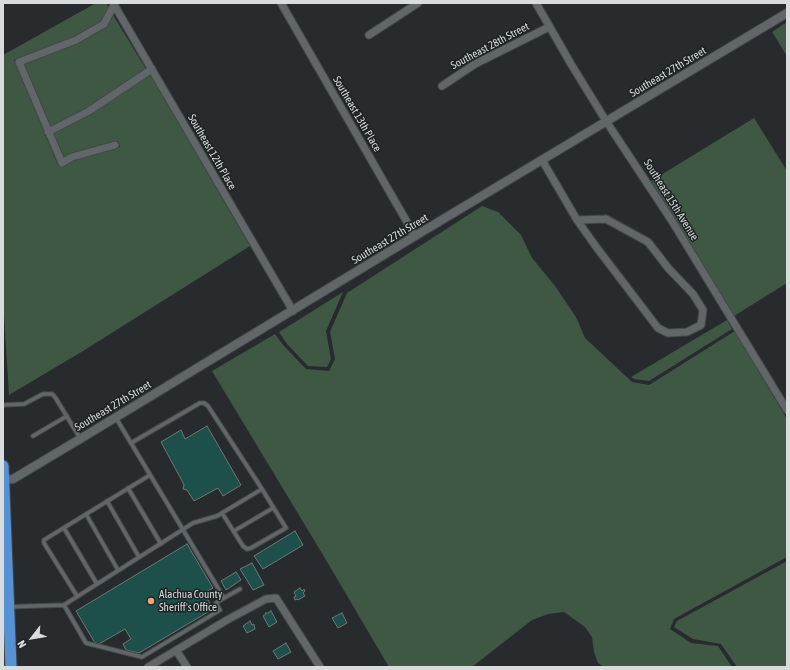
<!DOCTYPE html>
<html>
<head>
<meta charset="utf-8">
<style>
  body { margin:0 }
  #map { position:relative; width:790px; height:670px; overflow:hidden; background:#272b2d; font-family:"Asap Condensed",sans-serif }
  canvas { display:block }
  .frame { position:absolute; inset:0; border:4px solid #d8dcdd; pointer-events:none }
  .north { position:absolute; left:12px; top:618px; width:40px; height:40px; -webkit-text-stroke:3px #1d2223; paint-order:stroke; rotate:239deg; font-size:11px; font-weight:700; line-height:16px; text-align:center; color:#d8dcdd }
  .north::after { content:''; display:block; margin:auto; width:14px; height:18px; background:#d8dcdd; clip-path:polygon(50% 0,100% 100%,50% 72%,0 100%) }
</style>
</head>
<body>
<div id="map">
<canvas width="790" height="670"></canvas>
<div class="frame"></div>
<div class="north">N</div>
</div>
<script>
const c = document.querySelector('canvas').getContext('2d');
c.lineJoin = 'round';
function fillPath(path, color) { c.fillStyle = color; c.fill(path, 'evenodd'); }
const toPath = rows => new Path2D(rows.map(r => 'M' + r).join(''));
function stroke(path, color, width, dash) { c.strokeStyle = color; c.lineWidth = width; c.lineCap = dash ? 'butt' : 'round'; c.setLineDash(dash || []); c.stroke(path); }
function drawText(font, color, halo, rows, align = 'center') {
  c.font = font + ' "Asap Condensed",sans-serif'; c.lineWidth = 3; c.setLineDash([]); c.textBaseline = 'middle'; c.strokeStyle = halo; c.fillStyle = color; for (const [text, x, y, turn = 0] of rows) {
    c.save(); c.translate(x, y); c.rotate((+turn || 0) * Math.PI / 180); c.textAlign = isNaN(turn) ? turn : align; if (halo) c.strokeText(text, 0, 0); c.fillText(text, 0, 0); c.restore();
  }
}
fillPath(toPath([
  [96,3,106,3,109,8,101,22,75,37,14,60,58,165,64,166,74,160,120,147,118,141,72,153,64,158,53,133,150,74,250,246,83,351,9,395,3,299,3,55],
  [113,15,146,69,88,108,51,127,24,64,78,43,106,27],
  [787,22,787,56,772,32],
  [754,118,787,171,787,283,734,316,651,181],
  [482,206,498,212,521,235,532,258,555,286,576,317,585,338,632,382,649,385,735,331,787,419,787,557,674,619,670,629,691,643,718,646,732,667,604,667,598,663,594,652,592,637,585,627,564,612,548,614,532,620,472,667,389,667,326,560,212,371,275,334,284,346,306,369,329,371,335,359,330,332,347,293],
  [343,292,326,331,331,359,327,367,308,366,287,344,279,332],
  [727,320,732,329,649,381,634,379,631,377],
  [787,561,787,667,737,667,721,644,693,639,674,627,677,621]
]), '#3f5844');
const building = toPath([
  [207,426,241,485,223,496,218,488,194,501,187,490,183,489,184,485,181,479,161,442,181,430,185,439,207,426],
  [295,531,303,545,263,569,254,556,295,531],
  [187,544,213,588,204,593,213,609,139,653,126,650,123,644,131,639,125,629,99,644,95,643,76,611,187,544],
  [252,563,264,585,253,590,240,569,252,563],
  [236,572,241,580,226,590,221,581,236,572],
  [300,588,302,591,304,589,305,591,303,593,305,596,298,600,297,599,295,600,294,597,296,596,294,592,300,588],
  [271,611,277,622,269,627,263,616,266,614,265,613,268,613,271,611],
  [342,613,347,623,338,628,332,618,342,613],
  [250,621,252,625,254,624,255,629,247,633,243,626,250,621],
  [286,643,291,652,278,659,273,651,286,643]
]);
fillPath(building, '#1d504a');
stroke(building, '#717776', 1);
const service = toPath([
  [3,405,24,404,43,394,52,394,55,397,80,438],
  [33,436,67,416],
  [128,488,161,544],
  [107,501,139,557],
  [222,513,243,546,247,549,251,548,286,528,262,489],
  [86,514,118,570],
  [64,528,97,584],
  [234,531,273,508],
  [77,596,44,543,44,540,150,475],
  [224,598,240,589],
  [64,605,86,643,142,657,220,610,216,603,224,598,116,418],
  [3,607,64,605,193,523,217,516,262,489,208,406,204,403,200,403,131,443]
]);
const minor = toPath([
  [113,3,293,311],
  [281,3,415,236],
  [536,3,571,64,606,121,672,221,787,410],
  [114,5,104,24,76,40,19,62,62,163,72,157,115,145],
  [369,35,418,3],
  [442,86,475,64,549,27],
  [48,132,89,111,152,69],
  [542,160,577,220],
  [606,219,648,242,669,269,693,294,703,310,701,325,687,332,668,333,658,328,597,248,577,220,606,219],
  [176,650,187,667],
  [148,667,227,620,266,599,276,598,320,667]
]);
const tertiary = toPath([
  [3,480,13,479,80,439,415,236,787,13]
]);
const trunk = toPath([
  [3,466,11,667]
]);
stroke(service, '#434849', 5.5);
stroke(minor, '#434849', 9);
stroke(tertiary, '#434849', 10);
stroke(trunk, '#434849', 13);
stroke(service, '#616668', 3.5);
stroke(minor, '#616668', 7);
stroke(tertiary, '#616668', 8);
stroke(trunk, '#5691d4', 11);
for (const [x, y, r, color] of [
  [151,601,4,"#f1a27b"]
]) { const dot = new Path2D(); dot.arc(x, y, r, 0, 2 * Math.PI); c.fillStyle = color; c.fill(dot); stroke(dot, '#1d2223', 1.5); }
drawText('11px', '#d8dcdd', '#1d2223', [
  ["Southeast 28th Street",490,46,-28],
  ["Southeast 27th Street",668,72,-31],
  ["Southeast 13th Place",357,114,60],
  ["Southeast 12th Place",212,152,60],
  ["Southeast 15th Avenue",671,200,58],
  ["Southeast 27th Street",390,239,-31],
  ["Southeast 27th Street",113,406,-31]
]);
drawText('11px', '#d8dcdd', '#1d2223', [
  ["Alachua County",159,595],
  ["Sheriff's Office",159,608]
], 'left');
</script>
</body>
</html>
